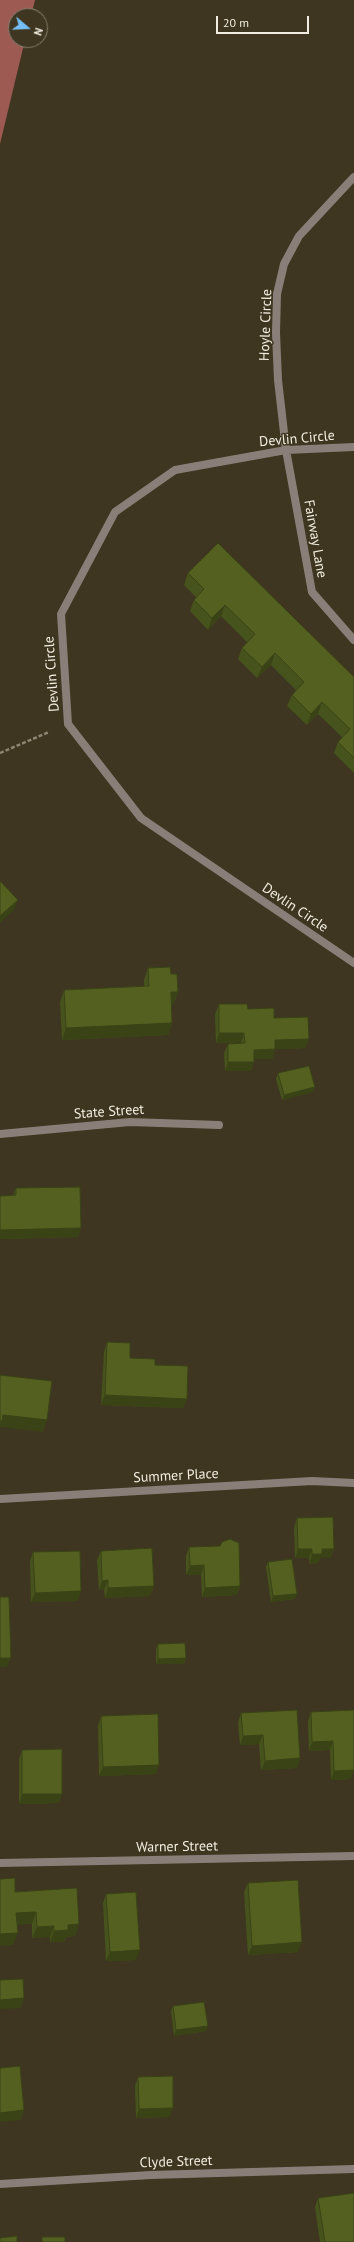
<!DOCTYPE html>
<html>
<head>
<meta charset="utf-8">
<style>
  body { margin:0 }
  #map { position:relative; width:354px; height:2242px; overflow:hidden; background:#3e3620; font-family:"PT Sans",sans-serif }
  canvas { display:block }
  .north { position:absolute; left:8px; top:8px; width:40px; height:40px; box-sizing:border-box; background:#3e3620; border:1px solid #867f6d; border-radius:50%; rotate:109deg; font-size:11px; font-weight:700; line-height:16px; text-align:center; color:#f2ede0 }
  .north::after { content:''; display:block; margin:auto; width:14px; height:18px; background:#76c0f7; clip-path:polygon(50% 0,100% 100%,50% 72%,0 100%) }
  .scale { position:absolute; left:216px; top:16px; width:93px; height:18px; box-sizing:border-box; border:2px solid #f2ede0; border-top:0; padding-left:5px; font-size:12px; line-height:14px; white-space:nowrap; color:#f2ede0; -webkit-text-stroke:3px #3e3620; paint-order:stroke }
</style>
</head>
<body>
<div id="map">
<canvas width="354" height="2242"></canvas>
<div class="north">N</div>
<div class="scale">20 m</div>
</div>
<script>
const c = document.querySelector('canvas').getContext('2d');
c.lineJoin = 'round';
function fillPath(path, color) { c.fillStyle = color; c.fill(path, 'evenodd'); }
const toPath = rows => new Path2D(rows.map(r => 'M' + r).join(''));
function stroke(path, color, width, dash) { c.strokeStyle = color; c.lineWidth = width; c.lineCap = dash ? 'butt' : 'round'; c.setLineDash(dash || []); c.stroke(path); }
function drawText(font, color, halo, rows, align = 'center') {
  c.font = font + ' "PT Sans",sans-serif'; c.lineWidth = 3; c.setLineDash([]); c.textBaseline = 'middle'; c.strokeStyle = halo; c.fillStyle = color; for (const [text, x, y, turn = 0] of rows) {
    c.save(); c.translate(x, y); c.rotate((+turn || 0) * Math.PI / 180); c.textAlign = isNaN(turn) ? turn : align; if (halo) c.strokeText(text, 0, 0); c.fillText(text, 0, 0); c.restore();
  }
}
fillPath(toPath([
  [0,0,35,0,31,16,16,16,16,40,25,40,0,144]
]), '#9d5a52');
stroke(toPath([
  [0,753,49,732]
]), '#8c8573', 2.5, [4, 2]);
stroke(toPath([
  [354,177,299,236,284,264,277,294,276,333,278,380,286,450,312,592,354,640],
  [354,447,286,450,175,470,115,512,61,614,68,724,141,818,354,963],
  [0,1134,130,1122,219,1125],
  [0,1499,312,1481,354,1483],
  [0,1863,354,1856],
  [0,2184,151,2175,354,2169]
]), '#897f78', 8);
fillPath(toPath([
  [188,573,354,677,354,773,334,753,338,742,342,737,318,714,307,725,287,706,292,695,296,690,271,665,257,678,238,659,242,648,247,642,221,616,208,630,190,611,194,600,196,597,184,585],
  [148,968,171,974,178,992,174,1003,171,1004,172,1023,168,1035,62,1040,60,1002,64,990,144,986,144,980],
  [219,1004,248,1009,274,1018,309,1039,305,1048,275,1049,272,1059,254,1059,251,1071,225,1071,224,1053,228,1044,241,1043,241,1042,216,1043,215,1014],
  [278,1073,315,1087,313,1092,282,1100,276,1079],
  [16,1188,81,1228,78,1237,0,1239,0,1196,13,1196],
  [107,1342,130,1358,155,1365,187,1399,183,1408,101,1405,104,1352],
  [297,1518,334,1549,330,1558,320,1558,318,1563,309,1564,309,1558,295,1558,294,1528],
  [189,1547,240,1586,237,1595,202,1597,201,1575,186,1575,186,1556],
  [101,1551,154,1586,150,1596,105,1598,104,1589,99,1590,97,1560],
  [33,1552,78,1601,31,1602,30,1561],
  [268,1562,295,1599,271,1602,266,1567],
  [158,1644,186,1658,184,1664,156,1664,156,1649],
  [354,1710,351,1779,331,1780,330,1750,309,1751,308,1721,311,1712],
  [241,1713,300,1758,297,1768,261,1770,259,1744,240,1745,238,1723],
  [101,1716,156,1774,99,1776,98,1726],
  [22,1750,59,1803,19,1804,19,1759],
  [248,1883,298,1952,248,1955,244,1892],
  [15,1892,79,1924,75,1936,66,1937,64,1942,50,1942,50,1937,32,1938,32,1924,17,1924,13,1945],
  [106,1894,136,1960,106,1961,103,1903],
  [173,2006,206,2031,174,2036,171,2011],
  [138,2077,170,2117,136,2118,135,2086],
  [318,2198,354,2242,320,2242,315,2207]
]), '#47531c');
fillPath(toPath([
  [225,605,221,616,208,630,212,618],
  [275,653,271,665,257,678,262,667],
  [322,702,318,714,307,725,311,714],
  [18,900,14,910,0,923,0,916],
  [171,992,178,992,174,1003,167,1004],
  [172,1023,168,1035,62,1040,66,1028],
  [219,1033,244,1033,241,1042,216,1043],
  [309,1039,305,1048,271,1049,275,1040],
  [275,1049,272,1059,251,1059,254,1050],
  [228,1062,254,1062,251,1071,225,1071],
  [315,1087,313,1092,282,1100,284,1095],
  [81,1228,78,1237,0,1239,0,1230],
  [105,1395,187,1399,183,1408,101,1405],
  [3,1415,47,1420,43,1432,0,1427,0,1428,0,1421],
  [298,1549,312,1549,309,1558,295,1558],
  [322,1549,334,1549,330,1558,320,1558,318,1563,309,1564,312,1554],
  [204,1565,201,1575,186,1575,190,1566],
  [108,1580,104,1589,99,1590,102,1581],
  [154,1586,150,1596,105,1598,108,1588],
  [240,1586,237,1595,202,1597,205,1588],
  [81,1591,78,1601,31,1602,35,1593],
  [297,1594,295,1599,271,1602,273,1596],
  [0,1658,11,1658,7,1667,0,1667],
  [186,1658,184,1664,156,1664,158,1659],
  [263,1735,259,1744,240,1745,243,1736],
  [333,1741,330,1750,309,1751,312,1742],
  [300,1758,297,1768,261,1770,265,1761],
  [159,1765,156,1774,99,1776,103,1767],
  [354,1770,351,1779,331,1780,334,1771],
  [22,1794,62,1794,59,1803,19,1804],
  [36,1912,32,1924,12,1925,16,1913],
  [79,1924,75,1936,66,1937,64,1942,50,1942,54,1931,68,1925],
  [54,1926,50,1937,32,1938,37,1927],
  [18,1933,13,1945,0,1946,0,1934],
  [302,1942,298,1952,248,1955,252,1946],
  [140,1950,136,1960,106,1961,110,1952],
  [24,1998,21,2008,0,2009,0,2000],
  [208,2026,206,2031,174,2036,176,2030],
  [173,2108,170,2117,136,2118,139,2109],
  [24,2110,21,2120,0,2122,0,2113]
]), '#3a4316');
const building = toPath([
  [218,543,354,677,354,758,338,742,350,729,322,702,311,714,292,695,304,682,275,653,262,667,242,648,255,634,225,605,212,618,194,600,204,589,188,573,218,543],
  [0,881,18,900,0,916,0,881],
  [170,967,171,974,177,974,178,992,171,992,172,1023,66,1028,64,990,149,986,148,968,170,967],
  [219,1004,247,1004,248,1009,274,1008,274,1018,308,1017,309,1039,275,1040,275,1049,254,1050,254,1062,228,1062,228,1044,245,1043,244,1033,219,1033,219,1004],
  [309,1066,315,1087,284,1095,278,1073,309,1066],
  [80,1187,81,1228,0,1230,0,1196,16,1195,16,1188,80,1187],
  [107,1342,130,1343,130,1358,155,1359,155,1365,188,1366,187,1399,105,1395,107,1342],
  [0,1375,52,1381,47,1420,3,1415,2,1421,0,1421,0,1375],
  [333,1517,334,1549,322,1549,322,1554,312,1554,312,1549,298,1549,297,1518,333,1517],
  [230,1539,239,1543,240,1586,205,1588,204,1565,190,1566,189,1547,220,1546,222,1542,230,1539],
  [152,1548,154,1586,108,1588,108,1580,102,1581,101,1551,152,1548],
  [80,1551,81,1591,35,1593,33,1552,80,1551],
  [292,1559,297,1594,273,1596,268,1562,292,1559],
  [0,1597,9,1597,11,1658,0,1658,0,1597],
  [185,1643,186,1658,158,1659,158,1644,185,1643],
  [297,1710,300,1758,265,1761,263,1735,243,1736,241,1713,297,1710],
  [354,1710,354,1770,334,1771,333,1741,312,1742,311,1712,354,1710],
  [158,1714,159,1765,103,1767,101,1716,158,1714],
  [62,1749,62,1794,22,1794,22,1750,62,1749],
  [15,1878,15,1892,77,1888,79,1924,68,1925,68,1930,54,1931,54,1926,37,1927,36,1912,16,1913,18,1933,0,1934,0,1879,15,1878],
  [298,1880,302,1942,252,1946,248,1883,298,1880],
  [136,1892,140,1950,110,1952,106,1894,136,1892],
  [23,1979,24,1998,0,2000,0,1980,23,1979],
  [204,2002,208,2026,176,2030,173,2006,204,2002],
  [20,2066,24,2110,0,2113,0,2068,20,2066],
  [173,2076,173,2108,139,2109,138,2077,173,2076],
  [354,2193,354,2242,325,2242,318,2198,354,2193],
  [17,2236,17,2242,0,2242,0,2238,17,2236],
  [42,2237,65,2237,65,2242,42,2242,42,2237]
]);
fillPath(building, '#536020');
stroke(building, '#3a4316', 1);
drawText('14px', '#f2ede0', '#3e3620', [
  ["Hoyle Circle",266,325,-88],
  ["Devlin Circle",297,439,-5],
  ["Fairway Lane",315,539,80],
  ["Devlin Circle",52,674,-94],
  ["Devlin Circle",295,908,34],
  ["State Street",109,1112,-4],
  ["Summer Place",176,1476,-3],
  ["Warner Street",177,1847,-1],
  ["Clyde Street",176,2162,-2]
]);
</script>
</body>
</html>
